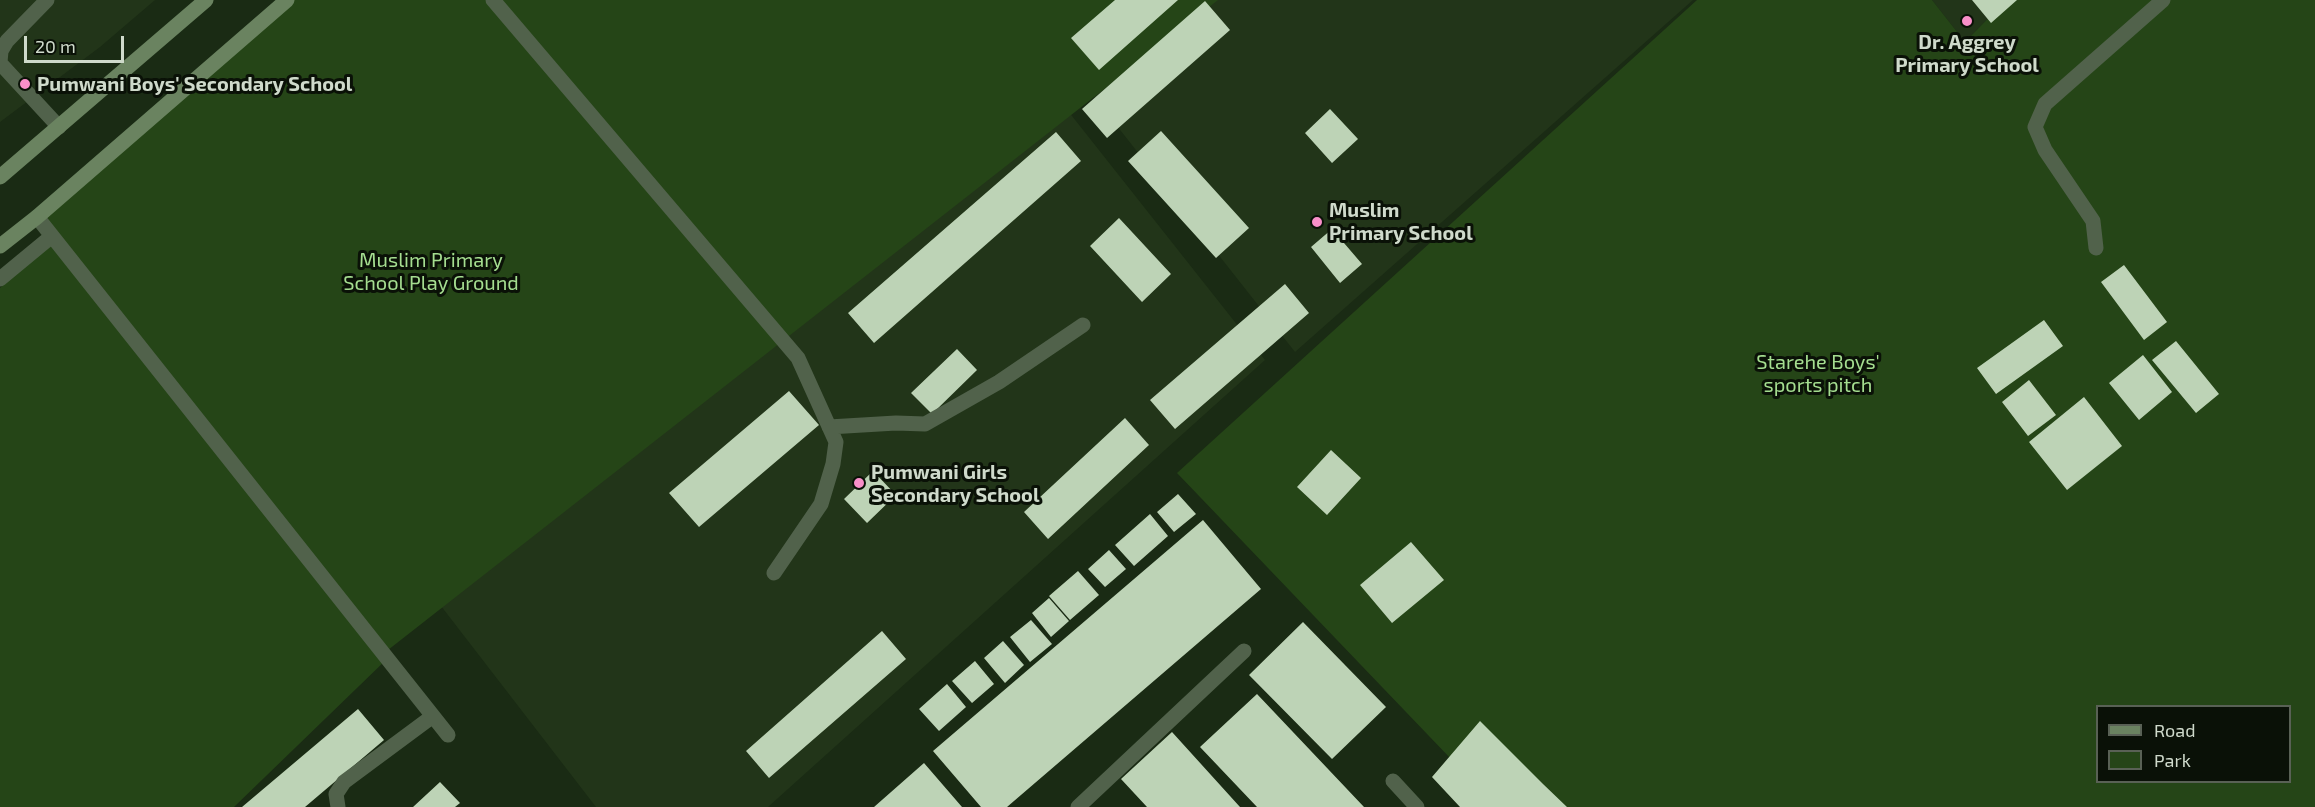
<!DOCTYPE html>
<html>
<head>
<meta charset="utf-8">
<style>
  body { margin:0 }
  #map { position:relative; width:2315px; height:807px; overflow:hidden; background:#1a2b14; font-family:"Exo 2",sans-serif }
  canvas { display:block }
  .legend { position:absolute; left:2096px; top:705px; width:195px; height:78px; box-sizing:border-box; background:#0a1107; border:2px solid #596155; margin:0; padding:8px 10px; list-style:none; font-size:18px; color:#cfdacb }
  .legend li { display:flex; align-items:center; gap:12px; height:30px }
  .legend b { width:30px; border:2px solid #596155 }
  .scale { position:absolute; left:24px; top:36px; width:100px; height:27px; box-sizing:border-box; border:3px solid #cfdacb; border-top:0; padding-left:8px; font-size:18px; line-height:21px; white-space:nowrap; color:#cfdacb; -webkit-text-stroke:4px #0a1107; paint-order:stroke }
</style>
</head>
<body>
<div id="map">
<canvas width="2315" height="807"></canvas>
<ul class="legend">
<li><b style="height:8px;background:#6a8360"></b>Road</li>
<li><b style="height:16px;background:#254517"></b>Park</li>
</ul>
<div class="scale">20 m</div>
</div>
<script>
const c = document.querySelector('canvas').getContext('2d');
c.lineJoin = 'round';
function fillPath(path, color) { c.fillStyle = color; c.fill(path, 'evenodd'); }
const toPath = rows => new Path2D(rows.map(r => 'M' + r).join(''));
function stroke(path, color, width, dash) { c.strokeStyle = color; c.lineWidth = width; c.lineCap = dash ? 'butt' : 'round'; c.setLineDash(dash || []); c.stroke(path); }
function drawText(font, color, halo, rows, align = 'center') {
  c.font = font + ' "Exo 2",sans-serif'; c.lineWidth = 6; c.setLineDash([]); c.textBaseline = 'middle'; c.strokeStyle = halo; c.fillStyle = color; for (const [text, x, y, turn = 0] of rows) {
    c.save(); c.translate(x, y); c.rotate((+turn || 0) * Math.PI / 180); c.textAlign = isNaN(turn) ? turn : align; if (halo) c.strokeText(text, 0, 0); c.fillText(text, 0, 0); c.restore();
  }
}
fillPath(toPath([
  [0,0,155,0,100,47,0,122],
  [1212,0,1693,0,1295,352,1091,93],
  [1932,0,2006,0,1965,42],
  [1057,97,1265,360,768,807,596,807,441,606]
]), '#223519');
fillPath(toPath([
  [287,0,1218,0,388,650,388,658,234,807,0,807,0,288,51,236,37,217],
  [1697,0,1932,0,1965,42,2006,0,2315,0,2315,807,1497,807,1177,473],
  [2098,706,2290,706,2290,782,2098,782]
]), '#254517');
fillPath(toPath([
  [1115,0,1178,0,1099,70,1071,38],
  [1972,0,2017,0,1991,23],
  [1205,1,1230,30,1107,138,1082,109],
  [1330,109,1358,139,1332,163,1305,133],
  [1161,131,1249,228,1216,258,1128,161],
  [1056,132,1081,161,874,343,848,313],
  [1119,218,1171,274,1142,302,1090,246],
  [1332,229,1362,264,1340,283,1311,247],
  [2124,265,2167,322,2144,340,2101,282],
  [1285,284,1309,313,1175,429,1150,400],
  [2044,320,2063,346,1996,394,1977,368],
  [2176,341,2219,394,2196,413,2152,360],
  [957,349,977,370,932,414,911,393],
  [2143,355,2172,392,2139,420,2109,383],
  [2029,380,2056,415,2028,436,2002,402],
  [789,391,819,425,699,527,669,493],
  [2084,397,2122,446,2067,490,2029,442],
  [1125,418,1149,445,1048,539,1024,512],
  [1331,450,1361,478,1327,515,1297,487],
  [873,471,896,495,867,523,844,499],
  [1178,494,1196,514,1174,532,1157,512],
  [1150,514,1168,536,1134,566,1115,545],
  [1203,520,1261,589,1007,807,981,807,933,751],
  [1411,542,1444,580,1392,623,1360,585],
  [1109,550,1126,569,1105,587,1088,569],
  [1078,571,1099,595,1070,620,1049,596],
  [1049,598,1069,621,1051,637,1032,613],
  [1031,620,1052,644,1030,662,1010,637],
  [1303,622,1386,707,1332,759,1249,675],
  [882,631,906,659,769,778,746,751],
  [1003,641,1024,665,1005,683,984,658],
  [975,661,994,684,972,703,952,681],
  [947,684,966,707,939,731,919,709],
  [1257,694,1364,807,1257,807,1200,747],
  [358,709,384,740,305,807,242,807],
  [1480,721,1543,784,1567,807,1460,807,1432,777],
  [1172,732,1240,807,1147,807,1121,779],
  [924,763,962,807,874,807],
  [440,782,460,803,455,807,413,807]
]), '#bdd3b6');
stroke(toPath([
  [493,0,798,358,836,442,833,464,821,504,774,573],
  [0,62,1,51,7,41,47,0],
  [0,63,59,127],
  [37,217,448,735],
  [2096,248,2093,221,2045,150,2035,127,2045,104,2163,0],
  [0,279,52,236],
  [829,427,896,423,925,424,999,382,1083,325],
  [1393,781,1417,807],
  [338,807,336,794,344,782,433,716],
  [1078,807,1244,651]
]), '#51624b', 15);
stroke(toPath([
  [0,177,206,0],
  [0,246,37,217,287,0]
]), '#6a8360', 15);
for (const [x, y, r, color] of [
  [1967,21,6,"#f98fc9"],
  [25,84,6,"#f98fc9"],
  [1317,222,6,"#f98fc9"],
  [859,483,6,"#f98fc9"]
]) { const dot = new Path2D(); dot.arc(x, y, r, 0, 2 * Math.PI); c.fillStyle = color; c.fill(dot); stroke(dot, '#0a1107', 2); }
drawText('bold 20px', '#cfdacb', '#0a1107', [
  ["Dr. Aggrey",1967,42,"center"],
  ["Primary School",1967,65,"center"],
  ["Pumwani Boys' Secondary School",37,84],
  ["Muslim",1329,210],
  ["Primary School",1329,233],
  ["Pumwani Girls",871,472],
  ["Secondary School",871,495]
], 'left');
drawText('20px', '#a5de90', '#0a1107', [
  ["Muslim Primary",431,260],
  ["School Play Ground",431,283],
  ["Starehe Boys'",1818,362],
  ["sports pitch",1818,385]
]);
</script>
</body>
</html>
